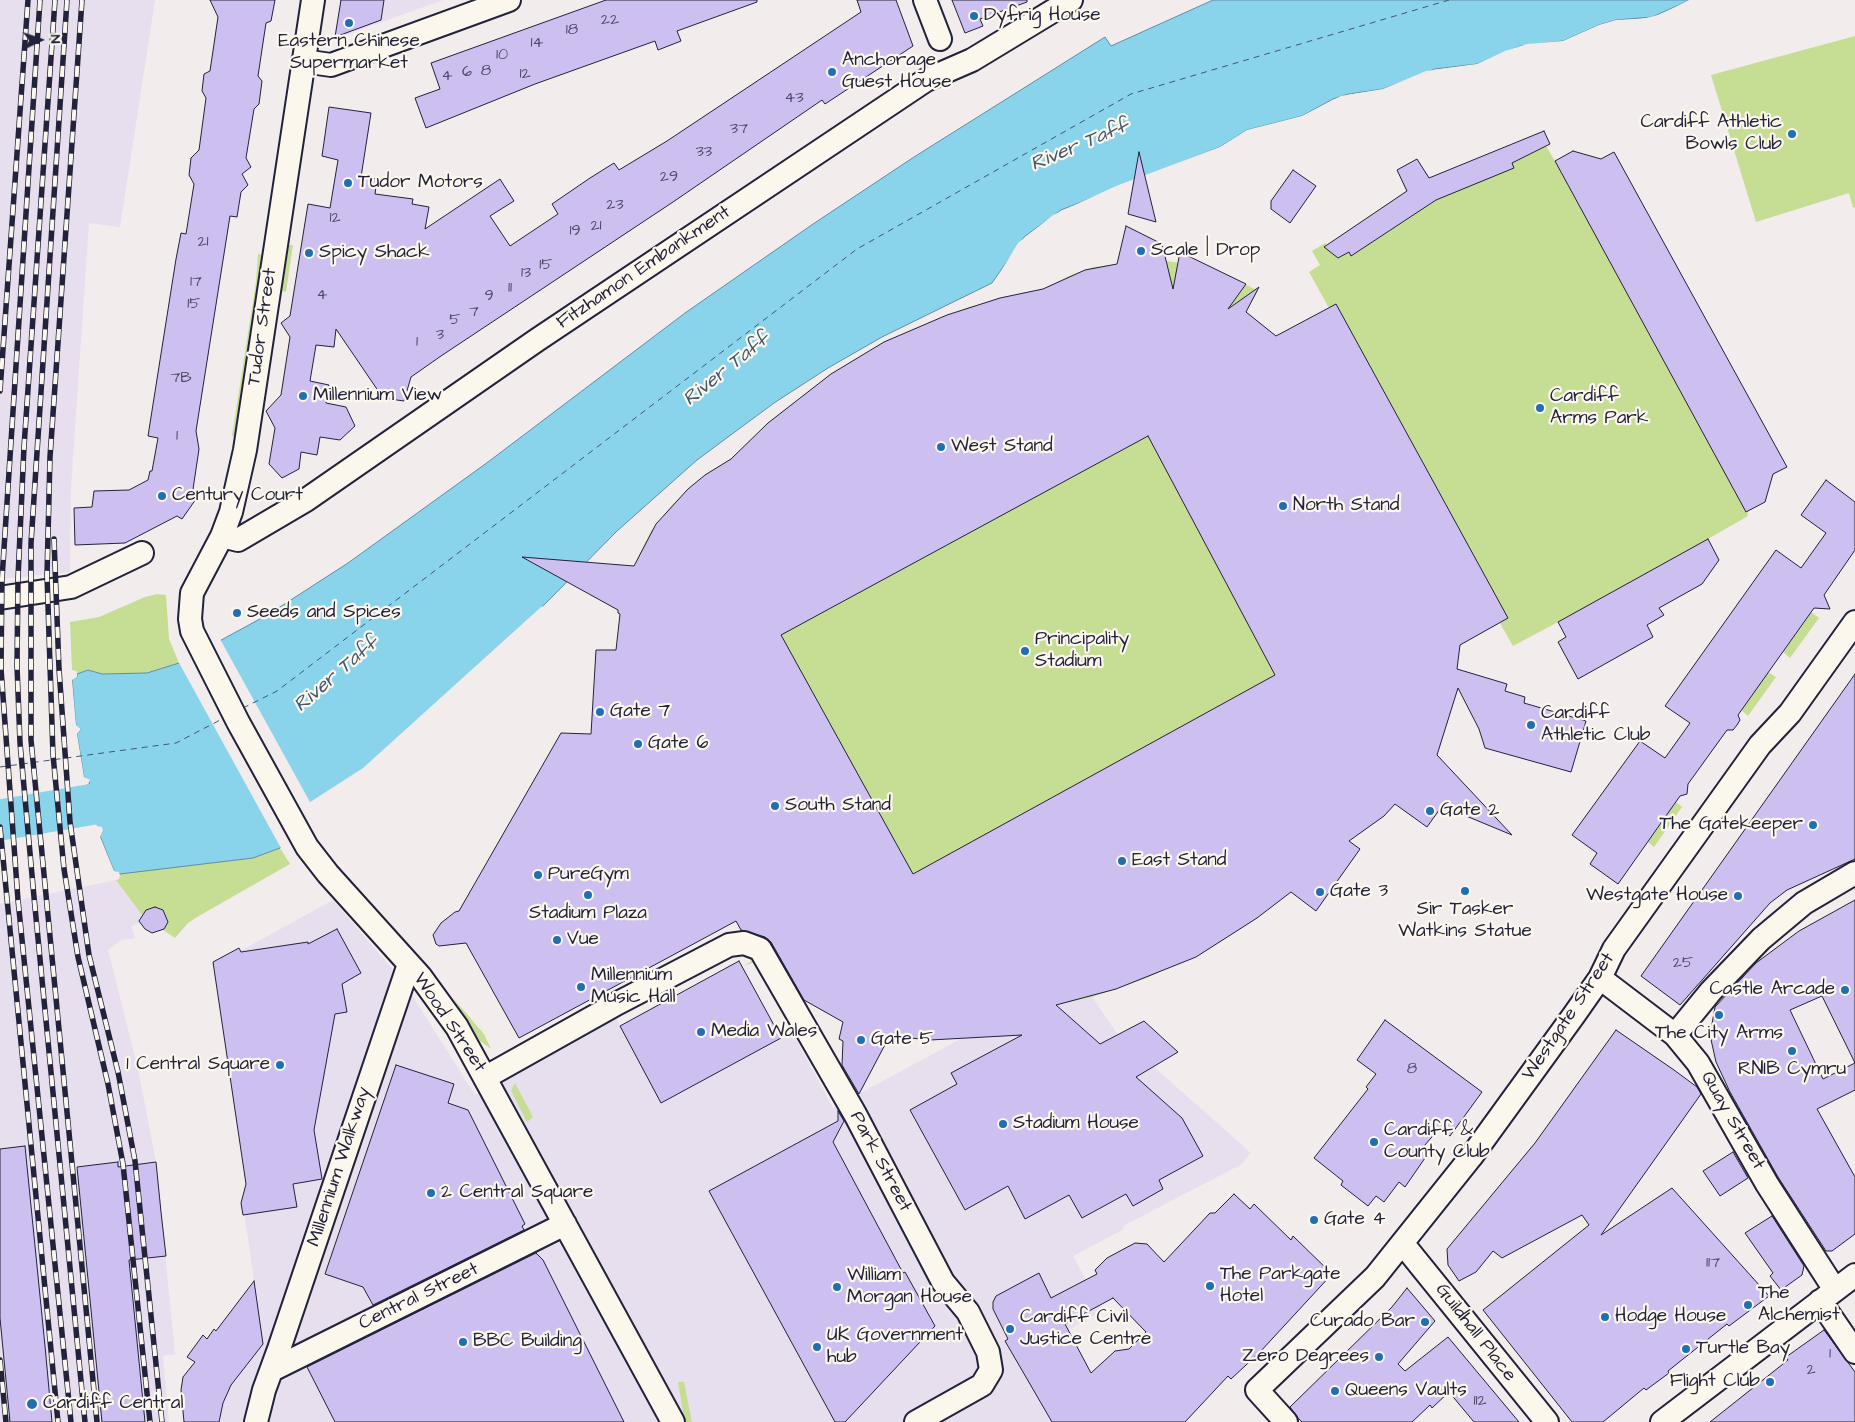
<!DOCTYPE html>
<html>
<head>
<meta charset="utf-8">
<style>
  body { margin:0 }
  #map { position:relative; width:1855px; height:1422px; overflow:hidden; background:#f2eced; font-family:"Architects Daughter",sans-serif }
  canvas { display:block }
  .north { position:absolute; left:15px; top:15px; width:50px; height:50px; -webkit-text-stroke:4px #fbf7ec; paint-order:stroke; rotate:87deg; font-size:14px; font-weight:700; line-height:20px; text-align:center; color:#22223b }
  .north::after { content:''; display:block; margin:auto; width:18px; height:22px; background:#22223b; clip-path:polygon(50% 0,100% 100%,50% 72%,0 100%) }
</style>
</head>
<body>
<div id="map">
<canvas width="1855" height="1422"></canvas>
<div class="north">N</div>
</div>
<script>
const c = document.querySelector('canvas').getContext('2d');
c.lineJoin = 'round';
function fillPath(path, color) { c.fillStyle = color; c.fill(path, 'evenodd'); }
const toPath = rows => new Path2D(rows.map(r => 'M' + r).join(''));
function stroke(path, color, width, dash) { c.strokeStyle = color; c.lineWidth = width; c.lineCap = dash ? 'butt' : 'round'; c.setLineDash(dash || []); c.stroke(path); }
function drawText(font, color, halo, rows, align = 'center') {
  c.font = font + ' "Architects Daughter",sans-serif'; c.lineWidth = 4.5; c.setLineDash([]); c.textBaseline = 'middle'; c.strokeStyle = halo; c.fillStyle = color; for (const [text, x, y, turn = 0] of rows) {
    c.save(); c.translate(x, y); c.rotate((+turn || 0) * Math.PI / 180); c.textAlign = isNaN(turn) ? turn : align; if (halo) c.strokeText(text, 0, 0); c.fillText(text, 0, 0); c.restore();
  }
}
fillPath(toPath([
  [0,0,155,0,120,227,89,223,71,487,70,572,0,579],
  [340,0,443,0,343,36,335,31],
  [116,880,142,915,141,922,131,926,135,938,121,940,108,950,138,1069,156,1162,175,1354,163,1356,169,1422,0,1422,0,904],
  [333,900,405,984,475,1095,614,1014,661,1102,792,1032,833,1108,966,1036,1036,1010,1092,997,1118,1035,1251,1153,1240,1165,1123,1226,1124,1229,1073,1256,1103,1311,1068,1330,1109,1408,1134,1422,219,1422,223,1403,231,1385,263,1344,243,1203,248,1185,240,950,244,949]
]), '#e7deee');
fillPath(toPath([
  [1855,36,1855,207,1853,208,1849,193,1756,222,1711,75],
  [1546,146,1555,161,1573,151,1590,156,1594,162,1614,152,1787,467,1767,478,1747,512,1748,516,1708,539,1719,560,1702,584,1659,607,1664,615,1647,625,1653,637,1578,679,1558,642,1566,637,1558,622,1513,646,1500,623,1435,659,1458,661,1451,711,1435,753,1396,803,1384,816,1352,837,1303,881,1257,918,1212,947,1147,978,1092,997,1036,1010,930,1040,914,1039,880,1033,826,1013,797,995,761,960,743,966,759,957,739,926,617,655,621,612,637,559,651,531,673,504,705,475,731,459,768,423,814,387,884,342,969,307,1043,289,1071,275,1093,267,1129,263,1167,261,1186,264,1241,282,1258,291,1246,312,1276,336,1329,308,1309,272,1320,265,1312,251,1325,243,1327,245,1406,191,1397,170,1417,159,1430,178,1537,150],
  [289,245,293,245,286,292,282,291],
  [258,254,263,255,235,437,232,436,256,282],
  [157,594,166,595,169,639,179,663,147,673,102,674,88,670,77,674,76,671,72,670,70,622,99,617,145,597],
  [1811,612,1819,618,1790,658,1783,652],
  [1768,672,1776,677,1748,716,1741,710],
  [1676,802,1682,807,1654,847,1648,842],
  [280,848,290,864,197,917,188,923,175,938,163,930,168,922,163,910,150,908,142,915,116,880,119,879,120,874,127,872,253,858],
  [453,998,484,1034,491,1049,480,1041],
  [515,1083,533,1117,527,1122,511,1091],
  [678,1382,684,1382,692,1422,686,1422,684,1418]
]), '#c5de94');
const water = toPath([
  [1213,0,1690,0,1652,17,1616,20,1599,25,1563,41,1520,46,1477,64,1435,69,1383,89,1349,94,1333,99,1302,116,1247,130,1220,147,1061,210,1024,237,992,283,882,337,828,368,774,403,697,460,617,531,547,602,363,769,311,802,312,805,280,848,253,858,120,874,114,871,100,836,103,831,97,827,89,797,86,786,90,783,84,777,77,734,81,729,76,726,72,679,77,677,77,674,88,670,102,674,147,673,179,663,269,614,348,563,488,462,685,313,813,224,914,157,1105,37,1111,46,1213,0]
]);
fillPath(water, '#8ad4eb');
stroke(water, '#608da5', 1);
fillPath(toPath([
  [1689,0,1693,0,1673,11,1652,20,1617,23,1600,27,1564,43,1528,47,1506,53,1478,66,1426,73,1384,92,1342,99,1303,118,1248,132,1221,149,1117,189,1055,217,1020,245,996,283,995,281,1018,243,1053,215,1116,186,1220,147,1247,130,1302,116,1341,96,1383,89,1426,71,1477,64,1505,51,1527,44,1563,41,1599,25,1616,20,1642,19,1662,14],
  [542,606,542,610,364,770,314,803,314,806,282,850,178,661,220,639,310,802,363,768],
  [77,671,77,677,72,680,76,725,81,729,77,734,84,777,90,780,86,786,97,826,102,827,103,831,100,837,114,871,119,872,120,877,112,873,98,837,101,831,95,828,84,786,87,781,82,778,75,734,79,730,74,726,70,680]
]), '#f2eced');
stroke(toPath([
  [0,820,100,803,144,789]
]), '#8ad4eb', 41);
stroke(toPath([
  [243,708,277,691,857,249,1131,94,1449,0],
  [0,767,176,743,224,718]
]), '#415770', 1, [6, 5]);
const building = toPath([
  [210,0,275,0,271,21,266,23,258,76,262,81,259,104,254,109,246,158,251,167,242,174,248,185,241,192,237,217,230,216,208,355,196,431,199,449,192,496,196,499,182,519,177,516,125,543,75,545,74,508,92,507,94,491,129,490,148,480,150,471,152,471,158,438,148,436,176,259,181,233,186,234,194,184,189,175,191,158,199,150,206,98,202,91,204,74,210,71,218,17,210,0],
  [341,0,384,0,381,20,335,37,341,0],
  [606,0,757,0,757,2,677,31,681,41,658,50,655,41,535,84,426,128,415,98,440,89,431,63,606,0],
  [857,0,896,0,913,46,825,104,822,100,673,202,441,356,411,377,404,401,383,398,336,329,334,347,316,345,310,381,329,385,326,403,346,407,355,426,340,440,320,437,317,455,301,452,299,469,282,478,269,464,275,428,266,411,281,395,290,337,281,323,290,316,308,204,330,208,338,160,322,156,329,107,371,113,361,177,377,179,375,194,413,199,412,204,429,207,425,229,500,179,514,201,490,216,510,246,558,214,552,204,590,178,614,163,619,170,667,141,861,12,857,0],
  [952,0,1027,0,1027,2,980,19,983,26,965,33,952,0],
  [1544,131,1550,144,1512,163,1514,168,1436,200,1351,256,1349,252,1338,258,1324,247,1407,191,1397,170,1417,159,1429,178,1544,131],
  [1573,151,1601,159,1614,152,1787,467,1773,474,1765,502,1746,512,1555,161,1573,151],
  [1139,152,1156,222,1128,214,1139,152],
  [1293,170,1316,186,1290,223,1271,209,1271,201,1293,170],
  [1126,226,1162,244,1173,289,1180,252,1246,284,1228,309,1259,287,1246,312,1276,336,1336,304,1508,618,1460,645,1457,669,1507,684,1505,691,1525,697,1524,703,1586,721,1571,772,1485,748,1479,729,1458,688,1437,755,1512,835,1442,806,1427,827,1395,804,1384,816,1349,841,1360,849,1316,911,1291,892,1257,918,1196,957,1116,989,1056,1005,1100,1044,1144,1021,1178,1052,1136,1077,1182,1118,1203,1156,1159,1180,1163,1189,1133,1206,1126,1194,1082,1218,1069,1195,1025,1219,1008,1186,965,1210,910,1110,957,1084,951,1073,1022,1035,930,1040,892,1036,888,1039,859,1094,842,1065,843,1041,839,1039,843,1022,804,1000,771,942,765,937,741,930,736,921,519,1038,466,943,439,946,436,944,433,935,441,923,455,912,459,911,561,733,591,734,596,650,616,650,620,614,618,613,618,610,522,557,634,566,656,524,688,489,705,475,731,459,768,423,831,374,884,342,947,315,1000,298,1043,289,1085,270,1117,264,1126,226],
  [1148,436,1275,675,913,874,781,635,1148,436],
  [1826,480,1855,502,1855,550,1824,595,1830,609,1814,608,1738,715,1740,720,1737,725,1733,730,1727,730,1688,784,1687,794,1680,796,1618,884,1590,864,1597,853,1572,835,1640,741,1665,758,1690,723,1665,706,1776,550,1801,568,1826,533,1801,515,1826,480],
  [1708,539,1719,560,1702,584,1659,608,1664,615,1647,625,1653,637,1578,679,1558,642,1566,637,1558,622,1708,539],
  [1855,674,1855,859,1787,890,1770,903,1680,1005,1641,976,1855,674],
  [1855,900,1855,1090,1817,1109,1855,1177,1855,1234,1832,1251,1826,1251,1778,1177,1730,1092,1716,1062,1710,1035,1715,1007,1756,963,1799,931,1855,900],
  [1822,996,1855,1063,1823,1079,1790,1010,1822,996],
  [155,907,163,910,168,922,164,929,152,933,145,929,139,921,146,910,155,907],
  [337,929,361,973,342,984,347,1012,335,1014,314,1130,322,1179,293,1184,297,1207,243,1215,241,1203,246,1184,213,962,239,948,241,952,308,942,308,944,337,929],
  [739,961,781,1038,661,1103,620,1026,739,961],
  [1385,1020,1482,1092,1450,1136,1438,1130,1424,1146,1425,1158,1405,1187,1399,1182,1384,1202,1376,1196,1368,1206,1341,1185,1343,1181,1314,1158,1368,1089,1366,1087,1376,1074,1357,1060,1385,1020],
  [1616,1030,1674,1070,1697,1087,1701,1094,1601,1235,1672,1188,1769,1296,1729,1326,1727,1324,1668,1371,1669,1373,1646,1390,1644,1388,1603,1422,1572,1422,1483,1310,1589,1225,1582,1215,1502,1258,1493,1251,1476,1272,1459,1281,1448,1265,1447,1249,1535,1143,1616,1030],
  [396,1065,454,1084,448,1103,468,1110,525,1224,522,1226,524,1230,373,1305,363,1287,325,1274,396,1065],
  [838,1111,844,1121,833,1142,903,1273,905,1272,935,1326,845,1422,835,1422,709,1191,838,1121,838,1111],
  [25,1146,45,1346,52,1422,10,1422,0,1318,0,1149,25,1146],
  [1733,1152,1748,1178,1720,1196,1703,1171,1733,1152],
  [118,1162,118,1167,156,1162,161,1212,166,1256,129,1260,145,1422,102,1422,77,1167,118,1162],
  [1234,1194,1250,1209,1254,1204,1291,1240,1293,1236,1332,1274,1260,1352,1231,1379,1228,1376,1185,1422,1052,1422,1005,1341,1008,1339,993,1309,993,1302,996,1296,1039,1273,1051,1298,1097,1274,1095,1270,1107,1258,1135,1243,1147,1244,1164,1262,1210,1213,1215,1213,1234,1194],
  [1113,1298,1146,1332,1129,1349,1115,1351,1091,1373,1065,1324,1113,1298],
  [1772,1216,1804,1266,1802,1275,1781,1290,1770,1276,1773,1273,1745,1233,1772,1216],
  [536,1253,543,1260,624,1422,335,1422,307,1367,536,1253],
  [254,1281,263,1344,231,1385,223,1403,219,1422,184,1422,181,1390,183,1377,195,1362,187,1357,203,1335,207,1339,214,1329,216,1331,254,1281],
  [1407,1288,1435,1321,1398,1364,1405,1371,1448,1337,1519,1422,1474,1422,1449,1392,1432,1408,1430,1405,1412,1422,1302,1422,1298,1418,1290,1407,1392,1307,1407,1288],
  [1824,1330,1855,1372,1855,1422,1710,1422,1788,1360,1786,1357,1824,1330]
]);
fillPath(building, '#cebff1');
stroke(building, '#22223b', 1);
const minor = toPath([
  [313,0,245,450,231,512,222,536,192,593,190,619,192,631,238,722,307,847,328,874,420,976,457,1027,673,1422],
  [925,0,940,39],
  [303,61,331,65,509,0],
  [222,536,238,540,306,500,537,340,926,80,972,60,1071,0],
  [0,598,71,587,142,553],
  [1600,978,1675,1035,1698,1063,1767,1184,1835,1290],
  [1675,1035,1711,991,1761,939,1804,903,1855,873],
  [486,1077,618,1003,729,945,744,943,760,949,855,1114,943,1282,968,1312,988,1352,991,1370,982,1385,916,1422],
  [1403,1244,1547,1422],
  [1820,1301,1855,1352],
  [272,1370,565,1224],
  [256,1422,264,1390,279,1349,409,964],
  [1286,1422,1257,1390,1375,1277,1471,1157,1574,1015,1600,978,1614,949,1760,745,1790,713,1855,622],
  [1662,1422,1855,1275]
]);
stroke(minor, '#22223b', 26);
stroke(minor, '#fbf7ec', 22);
const rail = toPath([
  [40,0,2,579,1,669,18,900,71,1422],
  [55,0,24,447,18,578,17,666,20,743,34,897,85,1422],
  [67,0,31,543,31,740,97,1422],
  [82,0,50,457,47,575,53,755,64,869,78,957,108,1084,123,1164,150,1422],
  [0,391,28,0],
  [54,539,59,669,70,822,89,955,118,1072,135,1161,162,1422],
  [0,827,58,1422],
  [0,1360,6,1422]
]);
stroke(rail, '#22223b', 5.5);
stroke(rail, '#fbf7ec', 4, [11]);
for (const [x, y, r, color] of [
  [974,16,5,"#1f6fb2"],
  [349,23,5,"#1f6fb2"],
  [832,72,5,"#1f6fb2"],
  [1792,134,5,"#1f6fb2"],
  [348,183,5,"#1f6fb2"],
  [1141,251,5,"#1f6fb2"],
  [309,253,5,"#1f6fb2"],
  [303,396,5,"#1f6fb2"],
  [1540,408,5,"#1f6fb2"],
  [941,447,5,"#1f6fb2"],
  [162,496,5,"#1f6fb2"],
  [1283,506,5,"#1f6fb2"],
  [237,613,5,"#1f6fb2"],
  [1025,651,5,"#1f6fb2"],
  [600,712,5,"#1f6fb2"],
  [1531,725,5,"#1f6fb2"],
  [638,744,5,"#1f6fb2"],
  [775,806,5,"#1f6fb2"],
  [1430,811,5,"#1f6fb2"],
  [1813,825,5,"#1f6fb2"],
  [1122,861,5,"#1f6fb2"],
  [538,875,5,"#1f6fb2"],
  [1465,891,5,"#1f6fb2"],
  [1320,892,5,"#1f6fb2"],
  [588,895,5,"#1f6fb2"],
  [1738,896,5,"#1f6fb2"],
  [557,940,5,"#1f6fb2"],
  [581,987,5,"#1f6fb2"],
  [1845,990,5,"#1f6fb2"],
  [1719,1015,5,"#1f6fb2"],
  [701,1032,5,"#1f6fb2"],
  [861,1040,5,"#1f6fb2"],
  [1792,1051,5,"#1f6fb2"],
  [280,1065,5,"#1f6fb2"],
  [1003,1124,5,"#1f6fb2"],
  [1374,1142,5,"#1f6fb2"],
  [431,1193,5,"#1f6fb2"],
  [1314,1220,5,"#1f6fb2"],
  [1210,1286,5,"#1f6fb2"],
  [837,1287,5,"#1f6fb2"],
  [1748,1305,5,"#1f6fb2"],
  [1605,1317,5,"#1f6fb2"],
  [1425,1322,5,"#1f6fb2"],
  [1010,1329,5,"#1f6fb2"],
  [463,1342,5,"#1f6fb2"],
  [817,1347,5,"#1f6fb2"],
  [1686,1349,5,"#1f6fb2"],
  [1379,1357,5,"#1f6fb2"],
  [1770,1382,5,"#1f6fb2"],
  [1335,1391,5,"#1f6fb2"],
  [32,1404,6,"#1f6fb2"]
]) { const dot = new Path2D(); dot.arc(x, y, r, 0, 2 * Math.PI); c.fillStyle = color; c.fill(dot); stroke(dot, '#fbf7ec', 2); }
drawText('16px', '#4d4968', null, [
  ["22",610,21],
  ["18",572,31],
  ["14",537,44],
  ["10",502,56],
  ["8",486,72],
  ["6",467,73],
  ["12",525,75],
  ["4",447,77],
  ["43",794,99],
  ["37",739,130],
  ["33",704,153],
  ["29",669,178],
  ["23",615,206],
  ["12",335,219],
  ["21",596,227],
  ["19",575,232],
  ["21",203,243],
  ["15",546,266],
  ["13",526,274],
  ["17",196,283],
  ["11",510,289],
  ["4",322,296],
  ["9",489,297],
  ["15",194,305],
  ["7",474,313],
  ["5",455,321],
  ["3",440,336],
  ["1",417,343],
  ["7B",181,379],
  ["1",177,437],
  ["25",1683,964],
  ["8",1412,1070],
  ["117",1713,1264],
  ["1",1830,1355],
  ["2",1811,1371],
  ["112",1480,1402]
]);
drawText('19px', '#22223b', '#fbf7ec', [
  ["Dyfrig House",984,16],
  ["Eastern Chinese",349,42,"center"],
  ["Supermarket",349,64,"center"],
  ["Anchorage",842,61],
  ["Guest House",842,83],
  ["Cardiff Athletic",1782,123,"right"],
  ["Bowls Club",1782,145,"right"],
  ["Tudor Motors",358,183],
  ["Scale | Drop",1151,251],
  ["Spicy Shack",319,253],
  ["Millennium View",313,396],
  ["Cardiff",1550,397],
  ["Arms Park",1550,419],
  ["West Stand",951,447],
  ["Century Court",172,496],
  ["North Stand",1293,506],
  ["Seeds and Spices",247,613],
  ["Principality",1035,640],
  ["Stadium",1035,662],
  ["Gate 7",610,712],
  ["Cardiff",1541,714],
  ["Athletic Club",1541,736],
  ["Gate 6",648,744],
  ["South Stand",785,806],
  ["Gate 2",1440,811],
  ["The Gatekeeper",1803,825,"right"],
  ["East Stand",1132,861],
  ["PureGym",548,875],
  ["Gate 3",1330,892],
  ["Westgate House",1728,896,"right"],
  ["Sir Tasker",1465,910,"center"],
  ["Watkins Statue",1465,932,"center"],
  ["Stadium Plaza",588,914,"center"],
  ["Vue",567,940],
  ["Millennium",591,976],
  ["Music Hall",591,998],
  ["Castle Arcade",1835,990,"right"],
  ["Media Wales",711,1032],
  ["The City Arms",1719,1034,"center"],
  ["Gate 5",871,1040],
  ["1 Central Square",270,1065,"right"],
  ["RNIB Cymru",1792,1070,"center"],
  ["Stadium House",1013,1124],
  ["Cardiff &",1384,1131],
  ["County Club",1384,1153],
  ["2 Central Square",441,1193],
  ["Gate 4",1324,1220],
  ["The Parkgate",1220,1275],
  ["Hotel",1220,1297],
  ["William",847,1276],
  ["Morgan House",847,1298],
  ["The",1758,1294],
  ["Alchemist",1758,1316],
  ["Hodge House",1615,1317],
  ["Cardiff Civil",1020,1318],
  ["Justice Centre",1020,1340],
  ["Curado Bar",1415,1322,"right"],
  ["UK Government",827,1336],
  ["hub",827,1358],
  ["BBC Building",473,1342],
  ["Turtle Bay",1696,1349],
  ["Zero Degrees",1369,1357,"right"],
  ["Flight Club",1760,1382,"right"],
  ["Queens Vaults",1345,1391],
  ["Cardiff Central",43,1404]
], 'left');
drawText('19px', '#22223b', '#fbf7ec', [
  ["Fitzhamon Embankment",644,268,-34],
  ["Tudor Street",263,327,-82],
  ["Westgate Street",1569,1017,-56],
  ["Wood Street",449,1023,56],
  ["Quay Street",1732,1121,60],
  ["Park Street",880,1162,62],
  ["Millennium Walkway",340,1167,-72],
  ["Central Street",419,1297,-26],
  ["Guildhall Place",1475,1333,52]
]);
drawText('italic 20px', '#415770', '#fbf7ec', [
  ["River Taff",1080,146,-23],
  ["River Taff",727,370,-39],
  ["River Taff",337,675,-41]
]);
</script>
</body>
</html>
